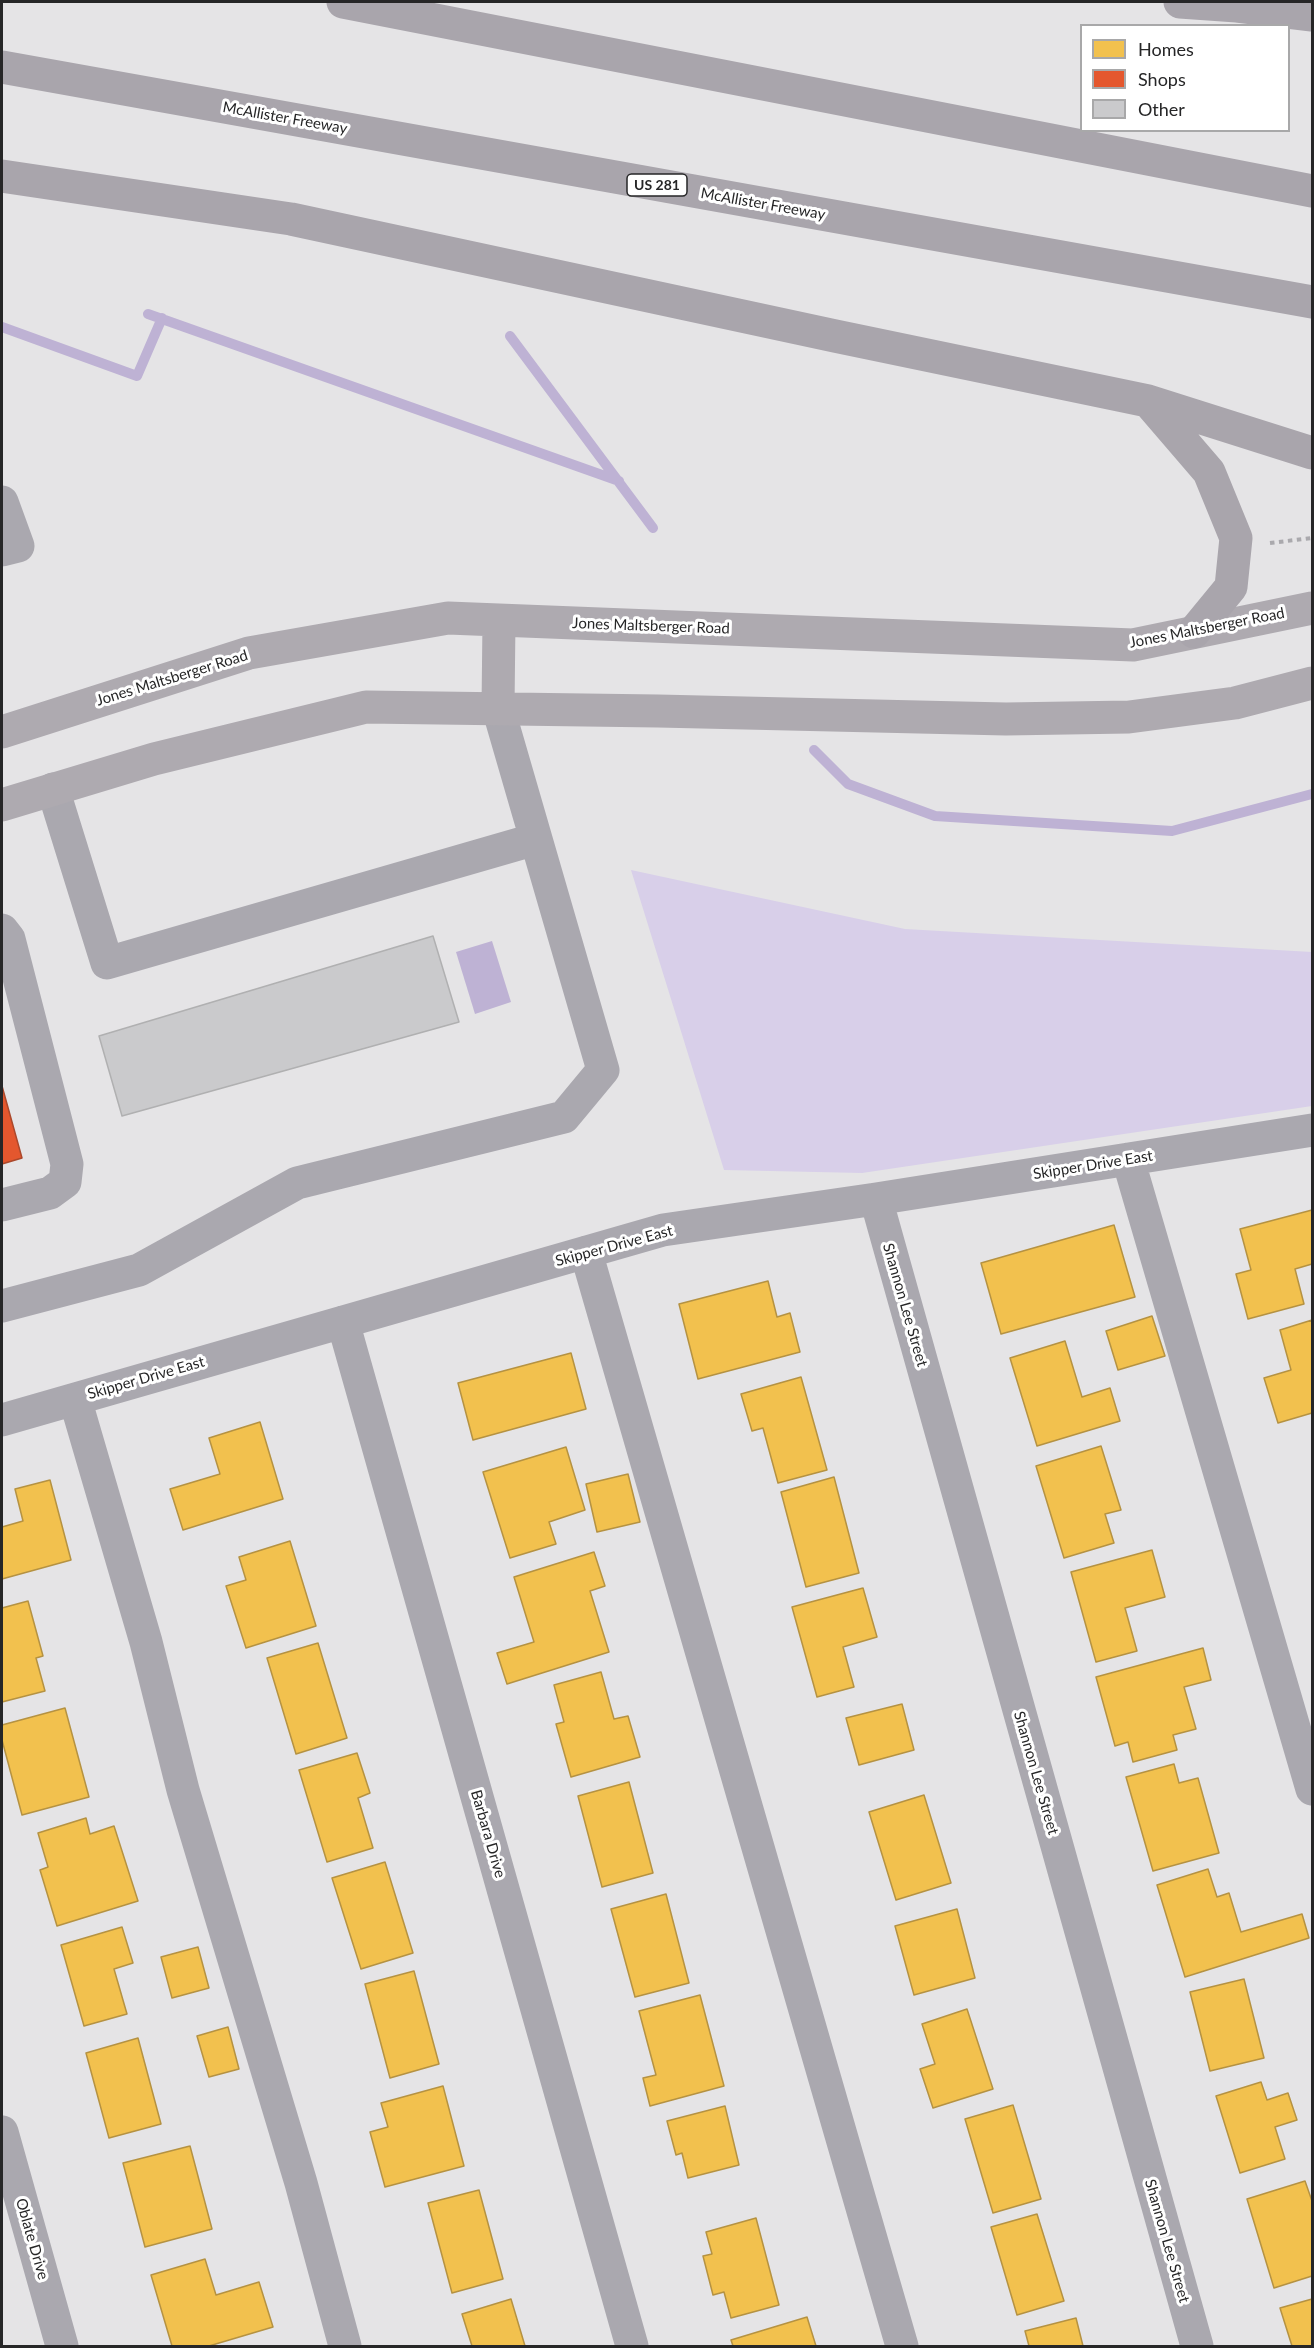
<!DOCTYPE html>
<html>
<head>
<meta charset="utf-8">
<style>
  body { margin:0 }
  #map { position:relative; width:1314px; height:2348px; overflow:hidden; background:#e5e4e6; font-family:Lato,sans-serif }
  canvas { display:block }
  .frame { position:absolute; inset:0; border:3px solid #262627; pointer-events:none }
  .legend { position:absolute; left:1080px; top:24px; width:210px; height:108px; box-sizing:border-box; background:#fff; border:2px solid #a8a8a9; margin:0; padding:8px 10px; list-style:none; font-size:18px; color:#262627 }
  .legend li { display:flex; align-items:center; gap:12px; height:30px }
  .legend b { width:30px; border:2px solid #a8a8a9 }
</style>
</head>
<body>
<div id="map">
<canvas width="1314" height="2348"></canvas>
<div class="frame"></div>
<ul class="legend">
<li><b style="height:16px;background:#f2c14e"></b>Homes</li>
<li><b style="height:16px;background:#e4572e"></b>Shops</li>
<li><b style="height:16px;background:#cacacc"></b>Other</li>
</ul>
</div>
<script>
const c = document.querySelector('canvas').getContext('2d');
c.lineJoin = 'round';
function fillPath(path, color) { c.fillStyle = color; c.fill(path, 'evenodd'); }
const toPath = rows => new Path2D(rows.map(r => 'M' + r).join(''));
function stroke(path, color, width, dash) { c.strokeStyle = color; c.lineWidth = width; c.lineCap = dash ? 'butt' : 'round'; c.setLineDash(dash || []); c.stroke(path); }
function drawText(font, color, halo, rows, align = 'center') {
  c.font = font + ' Lato,sans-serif'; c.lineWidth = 6; c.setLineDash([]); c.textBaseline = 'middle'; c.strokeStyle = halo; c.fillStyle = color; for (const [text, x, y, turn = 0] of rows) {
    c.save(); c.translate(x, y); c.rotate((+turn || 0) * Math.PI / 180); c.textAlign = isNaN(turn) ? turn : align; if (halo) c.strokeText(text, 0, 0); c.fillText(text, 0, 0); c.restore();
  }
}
fillPath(toPath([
  [631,870,905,929,1312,952,1312,1106,862,1173,724,1170]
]), '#d8cfe9');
fillPath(toPath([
  [492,941,511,1002,475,1014,456,952]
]), '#beb2d4');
const homes = toPath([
  [1312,1210,1312,1264,1295,1269,1304,1304,1248,1319,1236,1274,1251,1270,1240,1229,1312,1210],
  [1114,1225,1135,1297,1001,1334,981,1263,1114,1225],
  [768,1281,777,1317,790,1313,800,1352,698,1379,679,1304,768,1281],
  [1152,1316,1165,1356,1118,1370,1106,1331,1152,1316],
  [1312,1320,1312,1413,1278,1423,1264,1378,1291,1370,1280,1330,1312,1320],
  [1065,1341,1082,1397,1110,1388,1120,1421,1037,1446,1010,1358,1065,1341],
  [571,1353,586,1409,473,1440,458,1383,571,1353],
  [801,1377,827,1470,778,1483,763,1428,752,1431,741,1394,801,1377],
  [260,1422,283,1499,183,1530,170,1489,220,1474,209,1438,260,1422],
  [1101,1446,1121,1510,1105,1514,1114,1543,1064,1558,1036,1466,1101,1446],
  [566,1447,585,1510,549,1522,556,1544,510,1558,483,1472,566,1447],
  [628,1474,640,1522,597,1532,586,1484,628,1474],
  [834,1477,859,1573,806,1587,781,1492,834,1477],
  [50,1480,71,1560,2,1579,2,1527,23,1521,15,1489,50,1480],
  [290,1541,316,1626,246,1648,226,1586,246,1580,239,1557,290,1541],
  [1152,1550,1165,1597,1125,1608,1137,1651,1096,1662,1071,1572,1152,1550],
  [594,1552,605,1586,590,1591,609,1652,507,1684,497,1653,534,1642,514,1577,594,1552],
  [863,1588,877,1637,843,1647,854,1687,817,1697,792,1607,863,1588],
  [28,1601,43,1656,36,1658,45,1691,2,1702,2,1608,28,1601],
  [318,1643,347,1738,296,1754,267,1658,318,1643],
  [1203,1648,1211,1680,1184,1687,1196,1729,1173,1735,1177,1750,1133,1762,1128,1742,1115,1746,1096,1677,1203,1648],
  [601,1672,614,1719,628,1716,640,1757,571,1777,556,1724,564,1722,554,1685,601,1672],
  [902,1704,914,1750,859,1765,846,1718,902,1704],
  [65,1708,89,1797,22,1815,2,1740,2,1725,65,1708],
  [357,1753,370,1793,358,1798,373,1848,327,1862,299,1770,357,1753],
  [1174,1764,1179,1783,1198,1778,1219,1853,1153,1871,1126,1777,1174,1764],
  [629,1782,653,1873,602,1887,578,1796,629,1782],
  [924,1795,951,1883,896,1900,869,1812,924,1795],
  [86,1818,90,1834,114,1826,138,1901,57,1926,40,1870,48,1867,38,1833,86,1818],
  [385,1862,413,1953,361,1969,332,1878,385,1862],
  [1208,1869,1217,1897,1229,1893,1241,1932,1302,1914,1309,1938,1185,1977,1157,1885,1208,1869],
  [666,1894,689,1983,635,1997,611,1909,666,1894],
  [957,1909,975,1978,914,1995,895,1926,957,1909],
  [122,1927,133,1963,114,1969,127,2014,84,2026,61,1945,122,1927],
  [198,1947,209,1988,172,1998,161,1957,198,1947],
  [414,1971,439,2064,390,2078,365,1984,414,1971],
  [1244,1979,1264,2058,1210,2071,1190,1992,1244,1979],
  [700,1995,724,2086,650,2106,643,2078,656,2075,639,2011,700,1995],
  [967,2009,993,2089,933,2108,920,2069,935,2064,922,2024,967,2009],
  [228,2027,239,2069,209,2077,197,2036,228,2027],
  [138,2038,161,2124,109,2138,86,2053,138,2038],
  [1261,2082,1267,2100,1288,2093,1297,2120,1275,2127,1285,2159,1240,2173,1216,2096,1261,2082],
  [443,2086,464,2166,385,2187,370,2132,388,2127,381,2103,443,2086],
  [1013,2105,1041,2199,993,2213,965,2119,1013,2105],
  [725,2106,739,2165,688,2178,682,2153,676,2155,667,2121,725,2106],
  [190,2146,212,2229,145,2247,123,2163,190,2146],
  [1305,2181,1312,2201,1312,2276,1274,2288,1247,2199,1305,2181],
  [479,2190,503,2279,452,2293,428,2203,479,2190],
  [1037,2214,1064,2301,1017,2315,991,2227,1037,2214],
  [756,2218,779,2305,731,2318,724,2292,713,2295,703,2256,712,2254,706,2232,756,2218],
  [205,2259,216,2295,259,2282,273,2327,209,2346,172,2346,151,2275,205,2259],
  [511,2299,525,2346,472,2346,462,2314,511,2299],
  [1312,2299,1312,2346,1292,2346,1280,2308,1312,2299],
  [807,2317,816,2346,733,2346,731,2340,807,2317],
  [1076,2318,1083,2346,1029,2346,1025,2331,1076,2318]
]);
fillPath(homes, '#f2c14e');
stroke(homes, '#b59242', 1.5);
const shops = toPath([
  [2,1086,22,1158,2,1164,2,1086]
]);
fillPath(shops, '#e4572e');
stroke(shops, '#ab482c', 1.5);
stroke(toPath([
  [148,314,619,481],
  [2,327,137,376,162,318],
  [510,336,653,528],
  [814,750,848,784,935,816,1172,831,1312,794]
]), '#beb2d4', 10);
const building = toPath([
  [433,936,459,1022,122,1116,99,1036,433,936]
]);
fillPath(building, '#cacacc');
stroke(building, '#b0b0b1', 1.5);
stroke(toPath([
  [1270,543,1312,538]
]), '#aaa9ad', 4, [4.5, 4.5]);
stroke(toPath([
  [2,502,18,546,2,550],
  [53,789,107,963,536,839],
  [2,930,9,939,67,1164,65,1182,50,1193,2,1205],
  [1128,1159,1312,1789],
  [876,1199,1197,2346],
  [586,1252,902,2346],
  [2,1306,139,1270,297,1183,564,1117,603,1070,498,708],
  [343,1322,632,2346],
  [75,1399,146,1642,183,1790,301,2183,345,2346],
  [2,1420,663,1230,876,1199,1312,1130],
  [2,2132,62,2346]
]), '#aaa8af', 33);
stroke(toPath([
  [498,708,499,620],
  [2,732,249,653,448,618,1133,645,1312,608],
  [2,805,154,759,366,707,658,711,1006,719,1129,717,1235,703,1312,683]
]), '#aeaab0', 33);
stroke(toPath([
  [343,2,1312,191],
  [1180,2,1237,6,1312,15],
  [2,67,1312,302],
  [2,176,291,219,835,336,1148,401,1312,453],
  [1148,401,1209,472,1236,538,1231,587,1194,632]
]), '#a9a5ac', 33);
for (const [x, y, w] of [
  [657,185,60]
]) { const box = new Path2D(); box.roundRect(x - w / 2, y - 11, w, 22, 4.5); c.fillStyle = '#fff'; c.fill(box); stroke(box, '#262627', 1.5); }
drawText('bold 14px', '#262627', null, [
  ["US 281",657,185]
]);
drawText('15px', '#262627', '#fff', [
  ["McAllister Freeway",285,118,10],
  ["McAllister Freeway",763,204,10],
  ["Jones Maltsberger Road",651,626,2],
  ["Jones Maltsberger Road",1207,628,-11],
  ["Jones Maltsberger Road",172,678,-17],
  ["Skipper Drive East",1093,1165,-9],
  ["Skipper Drive East",614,1246,-15],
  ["Shannon Lee Street",905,1305,74],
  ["Skipper Drive East",146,1378,-16],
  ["Shannon Lee Street",1036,1773,74],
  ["Barbara Drive",488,1834,74],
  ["Oblate Drive",32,2239,74],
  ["Shannon Lee Street",1167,2241,74]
]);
</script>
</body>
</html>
